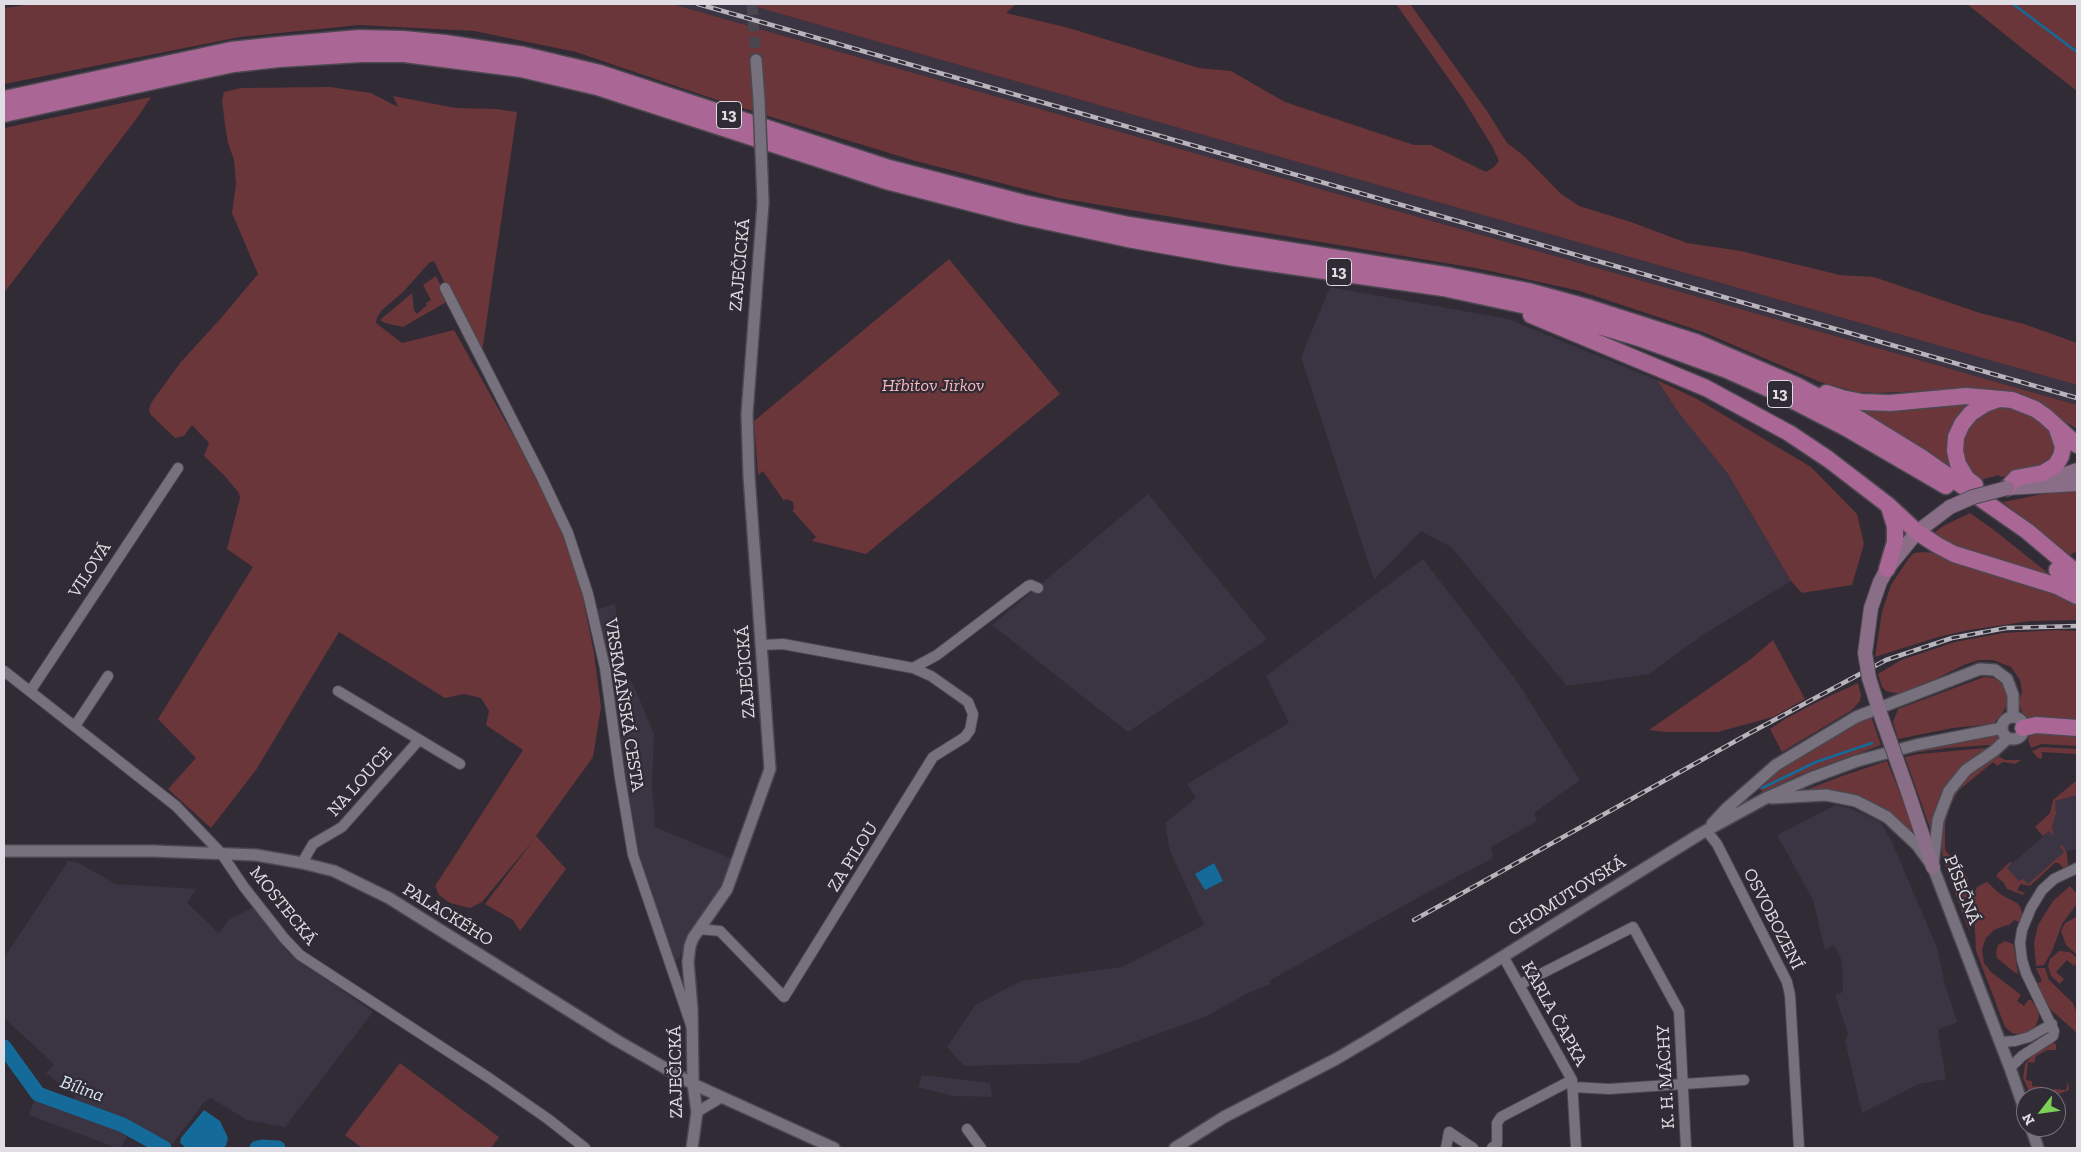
<!DOCTYPE html>
<html>
<head>
<meta charset="utf-8">
<style>
  body { margin:0 }
  #map { position:relative; width:2081px; height:1152px; overflow:hidden; background:#302b35; font-family:"Zilla Slab",serif }
  canvas { display:block }
  .frame { position:absolute; inset:0; border:5px solid #e0dde4; pointer-events:none }
  .north { position:absolute; left:2016px; top:1087px; width:50px; height:50px; box-sizing:border-box; background:#302b35; border:1px solid #76727b; border-radius:50%; rotate:240deg; font-size:14px; font-weight:700; line-height:20px; text-align:center; color:#e0dde4 }
  .north::after { content:''; display:block; margin:auto; width:18px; height:22px; background:#7cd155; clip-path:polygon(50% 0,100% 100%,50% 72%,0 100%) }
</style>
</head>
<body>
<div id="map">
<canvas width="2081" height="1152"></canvas>
<div class="frame"></div>
<div class="north">N</div>
</div>
<script>
const c = document.querySelector('canvas').getContext('2d');
c.lineJoin = 'round';
function fillPath(path, color) { c.fillStyle = color; c.fill(path, 'evenodd'); }
const toPath = rows => new Path2D(rows.map(r => 'M' + r).join(''));
function stroke(path, color, width, dash) { c.strokeStyle = color; c.lineWidth = width; c.lineCap = dash ? 'butt' : 'round'; c.setLineDash(dash || []); c.stroke(path); }
function drawText(font, color, halo, rows, align = 'center') {
  c.font = font + ' "Zilla Slab",serif'; c.lineWidth = 4.5; c.setLineDash([]); c.textBaseline = 'middle'; c.strokeStyle = halo; c.fillStyle = color; for (const [text, x, y, turn = 0] of rows) {
    c.save(); c.translate(x, y); c.rotate((+turn || 0) * Math.PI / 180); c.textAlign = isNaN(turn) ? turn : align; if (halo) c.strokeText(text, 0, 0); c.fillText(text, 0, 0); c.restore();
  }
}
fillPath(toPath([
  [672,4,746,4,2077,385,2077,405],
  [1330,287,1508,319,1657,380,1678,412,1728,474,1791,581,1701,636,1649,674,1567,686,1451,547,1421,531,1374,580,1301,357],
  [1148,494,1267,639,1128,732,992,625],
  [1423,559,1516,680,1580,780,1534,813,1537,821,1491,847,1493,858,1430,891,1269,981,1271,984,1246,994,1207,1016,1077,1063,964,1066,947,1047,975,1005,1021,981,1122,967,1204,925,1170,851,1165,823,1196,798,1187,784,1289,723,1266,676],
  [615,604,624,663,623,671,633,684,654,734,652,787,655,827,732,859,716,898,679,958,673,962,642,876,595,610],
  [2077,795,2077,849,2064,852,2028,885,2019,881,2007,868,2045,835,2055,800],
  [1836,805,1852,809,1880,822,1891,840,1938,950,1944,981,1957,1022,1938,1030,1946,1079,1919,1084,1862,1113,1845,1041,1848,1034,1835,995,1843,992,1842,961,1834,945,1825,950,1813,900,1777,835],
  [68,861,77,862,116,884,196,889,187,903,219,933,230,919,253,907,289,953,373,1012,285,1127,247,1120,211,1098,205,1101,171,1146,160,1142,115,1116,72,1101,75,1096,46,1073,54,1064,4,1018,4,958],
  [922,1075,990,1083,992,1097,953,1096,918,1087],
  [35,1098,49,1104,128,1134,121,1148,117,1148,29,1115]
]), '#3b3443');
fillPath(toPath([
  [32,4,672,4,2077,405,2077,429,2031,401,1974,389,1876,393,1858,392,1820,382,1703,332,1580,291,1481,269,1059,198,912,160,726,103,576,52,474,31,359,25,240,37,4,84,4,8],
  [746,4,1016,4,1006,13,1069,28,1199,68,1231,71,1285,102,1414,145,1431,145,1486,172,1494,167,1499,161,1492,146,1463,99,1396,4,1410,4,1487,111,1507,143,1524,156,1560,193,1579,206,1631,222,1687,243,1741,251,1840,275,1874,277,1980,313,2024,324,2077,343,2077,385],
  [1967,4,2077,4,2077,91,2023,49],
  [330,87,371,93,398,107,393,96,456,108,496,109,517,112,481,359,434,261,429,263,403,292,381,311,377,318,376,323,402,343,454,330,517,442,554,514,568,543,586,595,583,599,594,653,601,707,593,757,536,836,566,869,520,931,513,920,485,904,535,838,482,902,470,908,450,903,439,895,435,886,523,750,486,725,489,711,481,698,464,694,445,698,339,632,256,770,211,828,168,789,196,758,158,719,253,567,227,549,240,498,239,493,223,474,204,456,209,443,192,425,184,436,175,438,151,415,149,410,151,403,180,363,222,317,258,274,232,213,236,184,234,160,228,143,225,124,222,101,224,92,241,88],
  [151,97,137,118,4,293,4,128],
  [949,259,1060,394,866,554,812,541,816,537,792,510,794,509,793,502,786,499,784,501,763,471,758,475,754,421],
  [436,276,448,301,403,327,385,323,380,320,412,293,414,310,417,314,427,305,426,303,431,300,423,285],
  [1657,380,1697,399,1811,467,1857,514,1864,544,1852,585,1802,593,1791,581,1728,474,1678,412],
  [1977,400,1953,469,1847,405],
  [2001,405,2028,412,2053,433,2057,439,2052,461,2034,471,2000,477,1999,475,1977,481,1960,458,1965,426,1970,421],
  [2067,491,2077,492,2077,551,2070,555,2003,502,2048,493],
  [1970,513,1994,530,2058,581,1968,554,1933,534,1943,526],
  [1923,552,1935,553,2051,589,2077,602,2077,620,2030,621,1969,630,1938,637,1875,657,1882,612,1891,585,1909,558,1914,553],
  [2056,630,2077,631,2077,723,2031,721,2026,719,2021,710,2019,702,2022,692,2020,680,2011,667,1993,660,1979,660,1966,664,1923,685,1899,694,1886,691,1882,687,1878,674,1901,660,1955,642,2003,633],
  [1773,640,1805,699,1773,717,1718,732,1666,732,1649,730,1751,659],
  [1984,677,1994,678,2000,682,2007,691,2008,703,2001,715,1993,724,1953,728,1898,739,1893,722,1898,709],
  [1858,683,1861,695,1860,701,1852,710,1782,752,1770,729,1785,719,1819,701],
  [1871,716,1881,745,1799,775,1764,792,1761,791,1759,786,1787,763,1866,717],
  [2031,733,2077,733,2077,746,2042,744,2031,748,2028,740],
  [1991,735,1998,736,2000,740,1994,747,1989,745,1947,748,1904,754,1913,750],
  [2041,747,2077,749,2077,754,2042,752,2042,759,2038,758,2032,751],
  [1986,748,1990,750,1941,798,1937,807,1932,827,1930,828,1905,757,1919,754],
  [1995,754,2005,760,2021,760,2015,764,2003,762,1997,766,1993,762,1958,791,1949,808,1945,825,1945,850,1961,869,1962,868,1968,879,1966,898,1969,931,1943,860,1940,829,1951,796,1969,772],
  [1887,761,1916,833,1913,834,1900,821,1884,809,1861,798,1822,790,1806,790,1842,776],
  [2077,780,2077,795,2055,801,2056,813,2052,827,2054,837,2049,831,2043,836,2035,827,2050,813,2053,800],
  [2059,845,2063,846,2067,854,2068,866,2064,869,2059,863,2055,863,2030,886,2021,884,2017,890,2025,893,2023,895,2007,889,2004,883,1997,877,1997,874,2010,862,2012,863,2007,868,2019,881,2023,879,2028,884,2064,852],
  [1987,882,2000,894,2017,903,2021,908,2022,916,2019,922,2014,920,2008,926,2007,925,1994,930,1986,938,1982,949,1984,963,1991,972,2021,995,2017,1001,2024,1006,2028,1000,2031,1000,2038,1009,2039,1016,2035,1028,2022,1035,2012,1033,2005,1027,1976,951,1973,895,1977,887],
  [2070,886,2077,894,2076,905,2062,924,2052,951,2044,965,2036,966,2034,943,2038,925,2053,901],
  [2076,917,2077,918,2077,955,2066,945,2061,931,2065,923],
  [2005,941,2013,944,2014,947,2018,974,2014,972,1997,958,1996,953,1998,945],
  [2059,951,2070,952,2077,958,2077,962,2074,966,2067,960,2056,972,2064,979,2060,984,2051,976,2048,966,2050,959],
  [2036,968,2045,968,2049,980,2073,1003,2077,1015,2077,1033,2051,1010,2036,984,2042,981],
  [2053,1043,2056,1044,2056,1050,2047,1050,2036,1056,2034,1063,2028,1062,2026,1080,2032,1081,2032,1086,2044,1087,2044,1094,2052,1095,2054,1089,2066,1090,2068,1081,2069,1090,2051,1097,2041,1097,2039,1092,2032,1095,2028,1089,2023,1078,2025,1064,2032,1055],
  [400,1063,499,1137,491,1148,362,1148,345,1135]
]), '#6a363a');
fillPath(toPath([
  [1214,863,1223,881,1205,890,1195,874],
  [204,1110,220,1121,228,1138,226,1146,221,1148,185,1147,180,1143,181,1138]
]), '#146a98');
stroke(toPath([
  [2013,4,2077,52],
  [1762,788,1816,762,1872,743]
]), '#146a98', 2.5);
stroke(toPath([
  [4,1047,38,1094,123,1125,164,1148],
  [257,1148,262,1147,278,1148]
]), '#146a98', 15);
stroke(toPath([
  [752,4,756,60]
]), '#4a464f', 11, [11, 5.5]);
const minor = toPath([
  [445,288,542,478,568,533,588,594,605,668,620,778,633,855,691,1025],
  [762,645,783,644,913,668,937,655,1028,586,1031,585,1038,588],
  [4,671,176,806,221,853,244,887,284,938,300,955,489,1078,548,1119,585,1148],
  [31,690,178,468],
  [338,691,460,764],
  [75,726,108,676],
  [1706,830,1717,844,1787,982,1790,995,1799,1148],
  [302,863,313,844,342,827,419,740],
  [699,929,720,931,784,997,933,757,965,737,970,730,973,714,968,702,931,676,913,668],
  [1503,956,1572,1080,1576,1148],
  [1519,985,1633,927,1679,1011,1686,1148],
  [2000,1042,2015,1041,2029,1037,2052,1024],
  [2010,1068,2022,1056,2053,1036,2054,1031,2026,973,2022,960,2020,943,2022,930,2031,908,2042,890,2054,879,2077,868],
  [1573,1087,1609,1089,1744,1080],
  [697,1112,722,1097],
  [967,1129,981,1148],
  [1446,1148,1449,1132,1473,1148],
  [1492,1148,1497,1144,1497,1123,1501,1117,1572,1080]
]);
const tertiary = toPath([
  [756,60,759,100],
  '2002 728a11 11 0 1 1 22 0a11 11 0 1 1-22 0Z',
  [1772,798,1826,795,1856,801,1887,817,1917,845,1933,867,2010,1068,2026,1114],
  [1712,824,1726,809,1776,765,1856,717,1980,669,1995,670,2007,679,2013,695,2013,717],
  [4,851,153,851,256,855,302,863,334,871,389,898,616,1040,693,1084,834,1148],
  [1933,865,1938,820,1949,791,1966,770,1994,751,2008,738],
  [2031,1127,2038,1148],
  [692,1148,697,1112,693,1084,692,1009,688,962,690,946,693,938,727,889,770,769,749,476,747,414,763,203,762,175],
  [1175,1148,1224,1117,1336,1059,1375,1036,1700,834,1766,798,1811,778,1857,761,1916,745,2002,728]
]);
const secondary = toPath([
  [2049,480,2077,470],
  [2007,488,2077,484],
  [1865,653,1871,608,1880,582,1887,569,1917,532,1950,507],
  [1869,678,1880,713],
  [1908,792,1933,867]
]);
const trunk = toPath([
  [4,99,231,50,278,45,359,38,403,39,445,43,524,55,600,73,889,168,1024,203,1129,225,1451,276,1528,291,1590,308,1696,342,1796,385,1856,417,1921,457,2027,531,2077,573],
  [4,114,191,73,234,64,279,59,361,54,404,54,521,69,597,87,886,181,1021,216,1128,239,1235,258,1443,288,1550,311,1639,338,1727,370,1778,393,1848,429,1946,486],
  [1531,315,1706,388,1789,433,1828,459,1888,505,1917,532,1937,545,1954,554,2057,586,2077,596],
  [1826,393,1842,398,1862,402,1890,403,1966,396,2012,400,2035,409,2045,416,2077,445],
  [1975,485,1967,479,1958,464,1955,451,1956,437,1962,424,1971,413,1985,404,1999,399],
  [2007,488,2016,478,2043,473,2056,465,2061,456,2063,447,2056,426],
  [1887,569,1895,542,1895,526,1889,507],
  [2057,570,2077,587],
  [2023,728,2036,725,2077,728]
]);
stroke(minor, '#4c4850', 12);
stroke(tertiary, '#4c4850', 14);
stroke(secondary, '#4c4850', 16);
stroke(trunk, '#4c4850', 19);
stroke(minor, '#77717d', 10);
stroke(tertiary, '#77717d', 11);
stroke(secondary, '#8a6d86', 14);
stroke(trunk, '#aa6695', 16);
const rail = toPath([
  [698,4,2077,398],
  [1414,920,1750,733,1886,660,1952,638,2006,628,2077,626]
]);
stroke(rail, '#b8b4bc', 4.5);
stroke(rail, '#302b35', 2.5, [8]);
const tertiaryBridge = toPath([
  [759,100,762,175]
]);
const secondaryBridge = toPath([
  [1950,507,1973,497,2007,488],
  [1865,653,1869,678],
  [1880,713,1908,792]
]);
stroke(tertiaryBridge, '#4c4850', 14, []);
stroke(secondaryBridge, '#4c4850', 16, []);
stroke(tertiaryBridge, '#77717d', 11);
stroke(secondaryBridge, '#8a6d86', 14);
for (const [x, y, w] of [
  [729,115,25],
  [1339,272,25],
  [1780,394,25]
]) { const box = new Path2D(); box.roundRect(x - w / 2, y - 13.5, w, 27, 4); c.fillStyle = '#302b35'; c.fill(box); stroke(box, '#e0dde4', 1); }
drawText('bold 16px', '#e0dde4', null, [
  ["13",729,115],
  ["13",1339,272],
  ["13",1780,394]
]);
drawText('18px', '#e0dde4', '#302b35', [
  ["ZAJEČICKÁ",740,265,-85],
  ["VILOVÁ",90,570,-57],
  ["ZAJEČICKÁ",746,672,-94],
  ["VRSKMAŇSKÁ CESTA",624,705,81],
  ["NA LOUCE",360,782,-48],
  ["ZA PILOU",853,857,-58],
  ["PÍSEČNÁ",1962,890,69],
  ["CHOMUTOVSKÁ",1567,896,-32],
  ["MOSTECKÁ",283,906,51],
  ["PALACKÉHO",448,915,32],
  ["OSVOBOZENÍ",1773,919,63],
  ["KARLA ČAPKA",1554,1014,61],
  ["ZAJEČICKÁ",676,1072,-91],
  ["K. H. MÁCHY",1666,1077,-93]
]);
drawText('italic 18px', '#fcb7ba', '#302b35', [
  ["Hřbitov Jirkov",933,386]
]);
drawText('italic 19px', '#d5e7f5', '#302b35', [
  ["Bílina",82,1089,20]
]);
</script>
</body>
</html>
